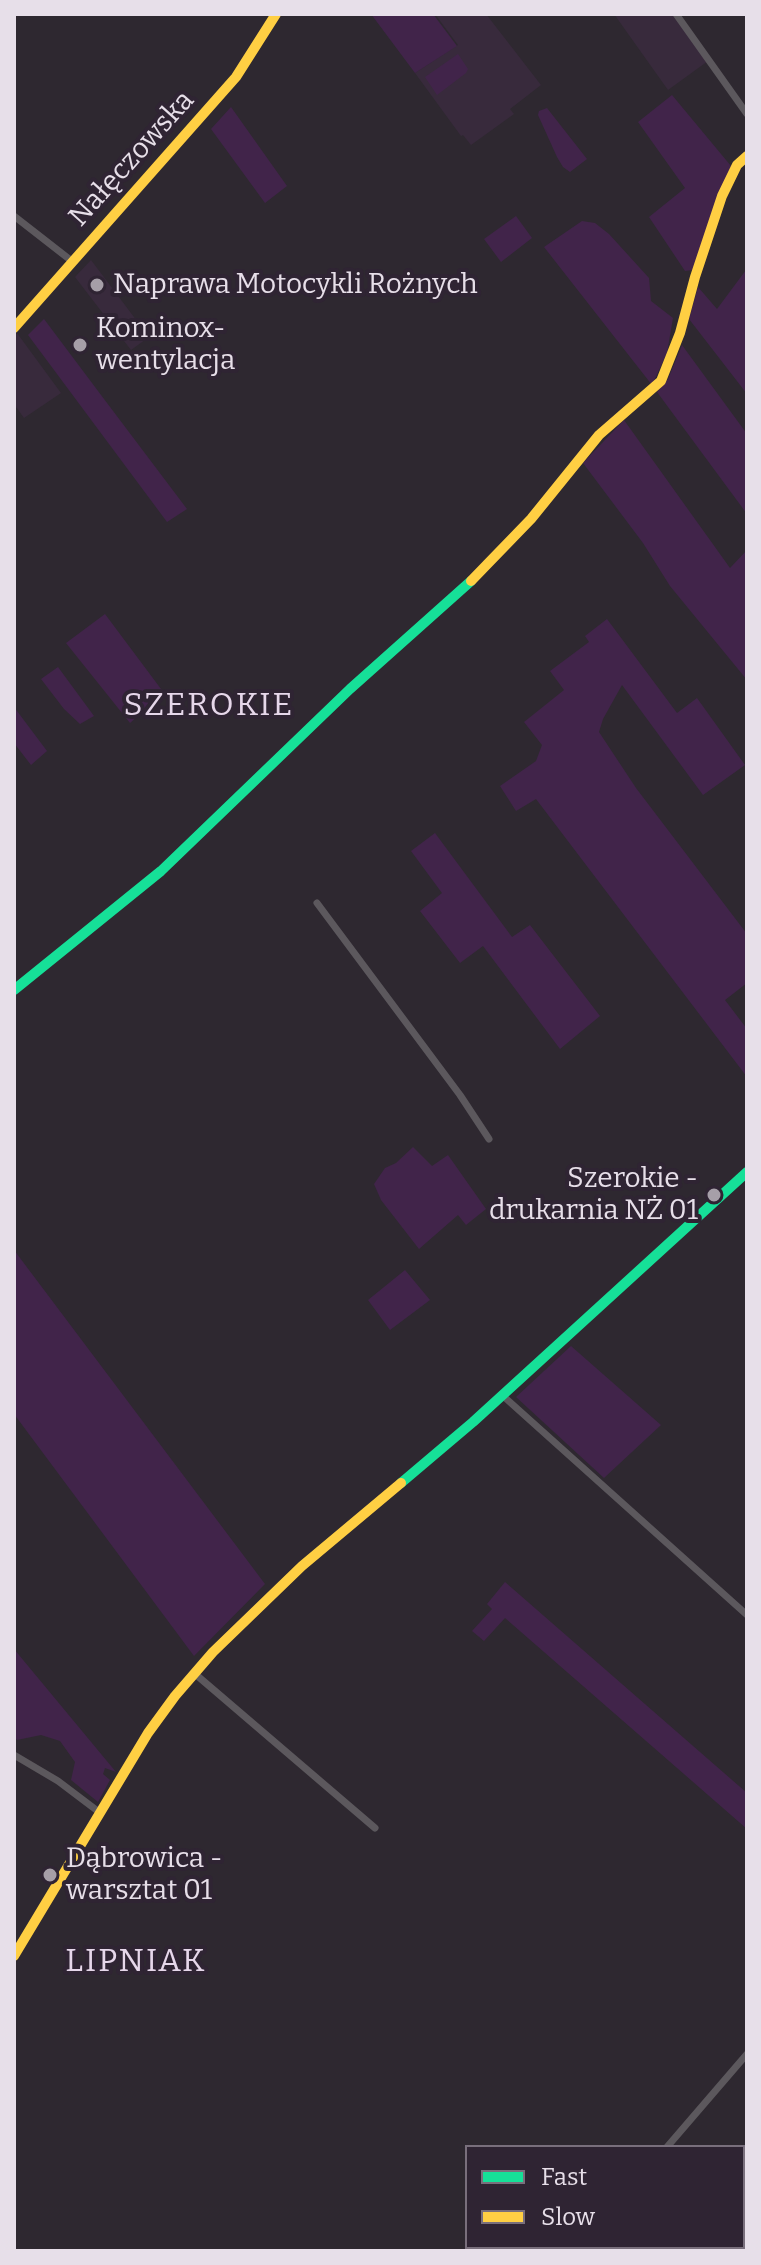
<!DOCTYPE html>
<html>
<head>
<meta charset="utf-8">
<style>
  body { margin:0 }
  #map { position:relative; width:761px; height:2265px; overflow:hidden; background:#2e2830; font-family:Bitter,serif }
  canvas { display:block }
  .frame { position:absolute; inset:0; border:16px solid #e7dfe9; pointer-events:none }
  .legend { position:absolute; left:465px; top:2145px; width:280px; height:104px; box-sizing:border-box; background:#2f2433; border:2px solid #796f7c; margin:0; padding:10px 14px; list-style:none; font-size:24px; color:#e7dfe9 }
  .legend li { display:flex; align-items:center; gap:16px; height:40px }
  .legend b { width:40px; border:2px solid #796f7c }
</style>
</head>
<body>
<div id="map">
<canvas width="761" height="2265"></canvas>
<div class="frame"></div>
<ul class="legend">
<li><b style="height:10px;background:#16e098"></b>Fast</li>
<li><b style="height:10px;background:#ffcf43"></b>Slow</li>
</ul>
</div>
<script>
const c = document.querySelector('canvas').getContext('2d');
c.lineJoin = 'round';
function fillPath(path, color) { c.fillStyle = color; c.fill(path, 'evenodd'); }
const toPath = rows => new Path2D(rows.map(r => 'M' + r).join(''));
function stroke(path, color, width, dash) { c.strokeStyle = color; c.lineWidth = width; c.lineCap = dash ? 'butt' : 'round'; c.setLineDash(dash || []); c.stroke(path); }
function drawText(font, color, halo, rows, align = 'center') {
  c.font = font + ' Bitter,serif'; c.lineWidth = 8; c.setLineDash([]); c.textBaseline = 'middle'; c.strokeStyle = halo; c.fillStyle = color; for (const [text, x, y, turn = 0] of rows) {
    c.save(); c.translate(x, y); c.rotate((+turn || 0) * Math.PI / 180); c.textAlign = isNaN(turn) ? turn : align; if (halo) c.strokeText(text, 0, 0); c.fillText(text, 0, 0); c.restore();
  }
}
fillPath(toPath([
  [435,14,486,14,541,85,510,109,514,114,471,145,463,135,461,136,415,73,458,45],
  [614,14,673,14,708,61,668,90],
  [91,260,149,337,131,350,75,277],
  [17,333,61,393,24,418,14,404,14,337]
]), '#382a3c');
fillPath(toPath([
  [371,14,433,14,457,46,415,73],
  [458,54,468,69,466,73,437,95,425,77],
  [672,95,731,166,693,270,685,271,649,217,685,188,638,122],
  [231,107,287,186,265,203,211,129],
  [547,108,587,159,570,172,563,167,557,157,538,115,539,111],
  [516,216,532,238,501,262,484,239],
  [582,221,595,223,609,234,649,278,651,301,673,318,667,353,652,385,544,247],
  [746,270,747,271,747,394,689,319,698,287,717,309],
  [44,319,101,395,187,509,167,522,28,335],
  [682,345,747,434,747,514,657,392,668,379],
  [624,420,730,568,747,550,747,680,670,586,643,543,583,463],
  [105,614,164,693,130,723,66,643],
  [607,619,677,713,697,698,745,765,703,795,622,685,603,719,599,732,636,788,747,934,747,983,725,1000,747,1029,747,1077,536,799,516,811,500,786,536,761,542,745,524,722,564,690,550,671,589,642,585,636],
  [58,667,94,716,80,724,64,709,41,679],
  [14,707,47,751,31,765,14,743],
  [435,833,512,937,530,925,600,1016,560,1049,483,946,460,963,420,911,442,893,411,851],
  [413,1147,432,1166,448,1155,486,1209,466,1225,458,1215,419,1249,381,1200,374,1184,385,1168,396,1163],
  [14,1250,265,1584,194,1656,14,1414],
  [405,1270,430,1300,390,1330,368,1300],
  [571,1346,661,1425,604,1478,516,1397],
  [505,1582,747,1793,747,1829,505,1618,484,1641,472,1631,492,1609,487,1604],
  [14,1649,116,1772,105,1768,103,1774,110,1780,98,1802,71,1780,75,1762,60,1741,41,1735,17,1740,14,1736]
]), '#41244a');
stroke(toPath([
  [676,14,747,114],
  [14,216,73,262],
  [317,903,460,1095,489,1139],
  [502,1395,747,1615],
  [194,1673,375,1828],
  [14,1755,58,1781,99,1812],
  [667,2147,747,2054],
  [575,2251,578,2247]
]), '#5c585d', 7);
stroke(toPath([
  [14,990,161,871,350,689,471,581],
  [401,1483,473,1422,747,1172]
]), '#16e098', 10);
stroke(toPath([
  [14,328,236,77,276,14],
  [471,581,531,519,599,435,661,381,680,333,695,277,722,196,737,165,747,156],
  [14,1956,148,1733,175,1696,213,1652,302,1566,401,1483]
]), '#ffcf43', 10);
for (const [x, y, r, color] of [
  [97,285,8,"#a69fa8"],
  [80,345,8,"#a69fa8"],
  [714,1195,8,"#a69fa8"],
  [50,1875,8,"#a69fa8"]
]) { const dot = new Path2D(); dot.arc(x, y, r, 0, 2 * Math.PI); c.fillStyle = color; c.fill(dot); stroke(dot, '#2f2433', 3); }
drawText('28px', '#e7dfe9', '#2f2433', [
  ["Nałęczowska",132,159,-48]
]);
drawText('28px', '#e7dfe9', '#2f2433', [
  ["Naprawa Motocykli Rożnych",113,285],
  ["Kominox-",96,329],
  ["wentylacja",96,361],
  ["Szerokie -",698,1179,"right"],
  ["drukarnia NŻ 01",698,1211,"right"],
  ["Dąbrowica -",66,1859],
  ["warsztat 01",66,1891]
], 'left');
c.letterSpacing = '2px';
drawText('32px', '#e6d7ea', '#2f2433', [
  ["SZEROKIE",209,706],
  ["LIPNIAK",136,1962]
]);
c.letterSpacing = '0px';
</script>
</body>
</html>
